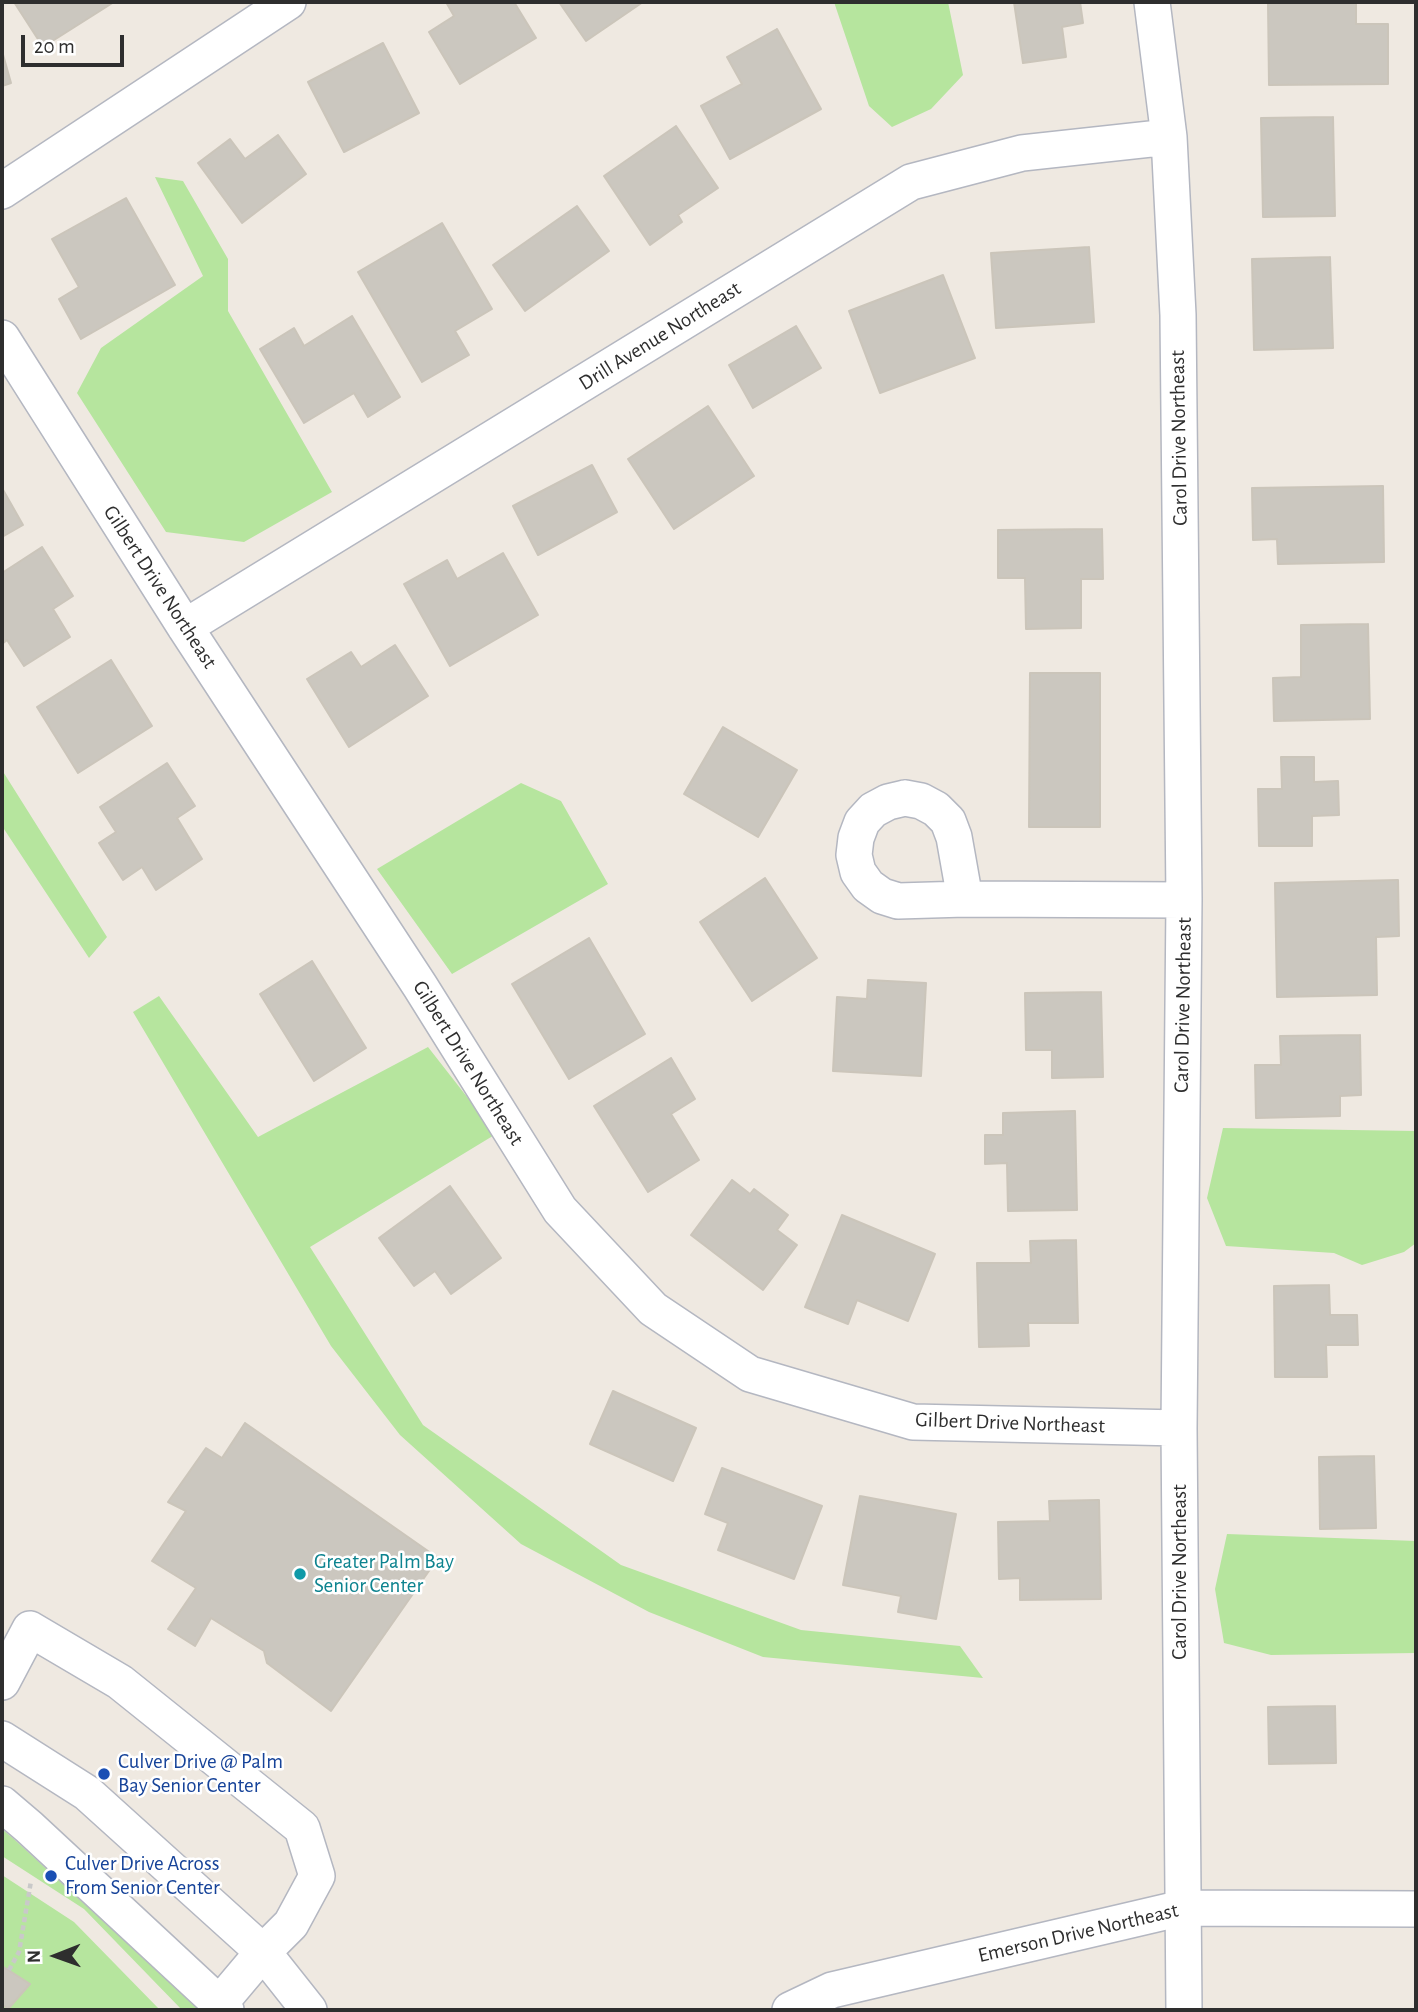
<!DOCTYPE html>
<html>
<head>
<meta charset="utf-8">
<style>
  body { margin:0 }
  #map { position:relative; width:1418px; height:2012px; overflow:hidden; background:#efe9e1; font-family:"Alegreya Sans",sans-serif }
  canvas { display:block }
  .frame { position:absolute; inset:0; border:4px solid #2e2e2e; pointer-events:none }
  .north { position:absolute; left:21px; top:1921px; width:70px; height:70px; -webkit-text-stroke:5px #fff; paint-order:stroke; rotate:269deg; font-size:19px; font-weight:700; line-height:28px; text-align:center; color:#2e2e2e }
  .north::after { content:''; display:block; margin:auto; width:24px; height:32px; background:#2e2e2e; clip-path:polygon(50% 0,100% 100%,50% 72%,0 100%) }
  .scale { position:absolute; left:21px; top:35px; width:103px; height:32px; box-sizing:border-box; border:4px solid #2e2e2e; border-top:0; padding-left:9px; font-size:21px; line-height:24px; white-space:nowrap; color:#2e2e2e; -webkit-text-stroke:5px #fff; paint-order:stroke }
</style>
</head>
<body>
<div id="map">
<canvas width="1418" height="2012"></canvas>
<div class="frame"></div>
<div class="north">N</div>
<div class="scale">20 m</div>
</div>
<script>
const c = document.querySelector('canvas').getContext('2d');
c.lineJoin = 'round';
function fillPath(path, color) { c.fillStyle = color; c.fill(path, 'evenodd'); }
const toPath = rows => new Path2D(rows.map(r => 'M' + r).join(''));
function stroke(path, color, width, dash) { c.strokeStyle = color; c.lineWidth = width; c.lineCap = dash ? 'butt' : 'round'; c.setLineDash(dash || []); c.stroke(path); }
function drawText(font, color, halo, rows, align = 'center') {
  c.font = font + ' "Alegreya Sans",sans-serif'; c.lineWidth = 5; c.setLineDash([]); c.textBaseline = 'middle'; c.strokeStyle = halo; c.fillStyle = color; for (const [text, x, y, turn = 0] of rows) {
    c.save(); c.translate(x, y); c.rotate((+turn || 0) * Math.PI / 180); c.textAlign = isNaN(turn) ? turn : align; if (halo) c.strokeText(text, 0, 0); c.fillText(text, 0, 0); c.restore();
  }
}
fillPath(toPath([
  [834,2,948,2,963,75,931,109,892,127,869,106],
  [155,177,183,181,228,259,228,311,332,492,244,542,166,532,77,393,101,348,203,276],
  [2,770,107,937,89,958,2,826],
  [521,783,561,801,608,884,452,974,377,869],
  [159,996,258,1137,428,1047,496,1134,310,1247,423,1425,621,1565,801,1630,960,1646,983,1678,763,1657,649,1612,521,1544,400,1435,331,1346,133,1012],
  [1223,1128,1416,1131,1416,1243,1404,1252,1362,1265,1334,1253,1226,1246,1207,1198],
  [1227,1534,1416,1541,1416,1653,1271,1655,1224,1643,1215,1589],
  [2,1829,15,1840,200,2010,182,2010,84,1909,2,1856],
  [2,1875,74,1922,160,2010,2,2010]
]), '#b6e59e');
const building = toPath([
  [14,2,114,2,43,47,14,2],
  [446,2,514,2,536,38,460,84,429,32,454,16,446,2],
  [559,2,643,2,586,41,559,2],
  [1014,2,1080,2,1083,23,1062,27,1066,57,1023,63,1014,2],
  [1268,2,1356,2,1356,24,1388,24,1388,84,1269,85,1268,2],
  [777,29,821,109,730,159,701,106,742,84,727,57,777,29],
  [383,43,419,113,344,152,308,82,383,43],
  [2,51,11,83,2,86,2,51],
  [1333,117,1335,216,1263,217,1261,118,1333,117],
  [676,126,718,188,678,215,682,222,650,245,604,176,676,126],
  [278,135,306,174,242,223,198,163,230,139,245,159,278,135],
  [126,198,175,285,81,339,59,299,79,287,52,239,126,198],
  [577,206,609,251,525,311,493,265,577,206],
  [442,223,492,309,455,331,469,355,422,382,358,272,442,223],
  [1089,247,1094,322,996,328,991,253,1089,247],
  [1330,257,1333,348,1254,350,1252,259,1330,257],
  [943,275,975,358,880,393,849,311,943,275],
  [352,316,400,397,368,417,354,393,304,423,260,349,294,328,304,346,352,316],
  [796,326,821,368,753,408,729,365,796,326],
  [708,406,754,476,674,529,628,459,708,406],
  [592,465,617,512,538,555,513,506,592,465],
  [1383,486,1384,562,1278,564,1277,539,1253,540,1252,488,1383,486],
  [2,488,23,525,2,537,2,488],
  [1102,529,1103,579,1081,579,1081,628,1026,629,1025,578,998,578,998,530,1102,529],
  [42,547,73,596,53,609,70,637,24,666,7,640,2,644,2,573,42,547],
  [503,553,538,615,450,666,404,584,447,560,457,579,503,553],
  [1368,624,1370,719,1274,721,1273,678,1301,677,1301,625,1368,624],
  [395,645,428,696,349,747,307,679,351,652,361,667,395,645],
  [111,660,152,726,78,773,37,707,111,660],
  [1030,673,1100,673,1100,827,1029,827,1030,673],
  [723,727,797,770,758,837,684,794,723,727],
  [1281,757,1314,757,1314,782,1338,781,1339,815,1312,816,1312,846,1259,846,1258,789,1282,789,1281,757],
  [167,763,195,806,177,818,202,859,156,890,142,867,123,880,99,843,116,832,100,807,167,763],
  [765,878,817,958,752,1001,700,922,765,878],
  [1398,880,1399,936,1376,937,1377,995,1277,997,1275,883,1398,880],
  [589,938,645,1034,569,1079,512,984,589,938],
  [312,961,366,1048,314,1081,260,994,312,961],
  [868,980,926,983,921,1076,833,1071,837,997,867,999,868,980],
  [1101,992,1103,1077,1052,1078,1052,1050,1026,1050,1025,993,1101,992],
  [1360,1035,1361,1095,1340,1096,1340,1116,1256,1118,1255,1065,1281,1065,1280,1036,1360,1035],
  [671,1058,695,1099,671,1114,699,1160,648,1192,594,1106,671,1058],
  [1075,1111,1077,1210,1008,1211,1007,1163,985,1164,985,1135,1003,1135,1003,1113,1075,1111],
  [732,1180,750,1194,754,1189,788,1215,777,1230,797,1245,763,1290,691,1235,732,1180],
  [450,1186,501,1258,451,1294,435,1271,414,1286,379,1238,450,1186],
  [842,1215,935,1254,908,1321,857,1300,848,1324,805,1307,842,1215],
  [1076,1240,1078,1323,1028,1323,1029,1346,979,1347,977,1263,1031,1263,1030,1241,1076,1240],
  [1329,1285,1330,1315,1357,1315,1358,1345,1326,1345,1327,1377,1275,1377,1274,1286,1329,1285],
  [613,1391,696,1428,673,1481,590,1444,613,1391],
  [245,1423,438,1558,331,1711,267,1663,264,1651,211,1618,195,1646,168,1629,196,1588,152,1561,186,1511,168,1502,206,1448,222,1458,245,1423],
  [1374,1456,1376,1528,1320,1529,1319,1457,1374,1456],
  [722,1468,822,1506,794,1579,718,1550,728,1523,705,1514,722,1468],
  [860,1496,956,1514,936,1619,898,1612,901,1596,843,1585,860,1496],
  [1099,1500,1101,1599,1020,1600,1020,1578,999,1579,998,1522,1050,1521,1049,1501,1099,1500],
  [1335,1706,1336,1763,1269,1764,1268,1707,1335,1706],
  [2,1966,30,1984,8,2009,2,2004,2,1966]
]);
fillPath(building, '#cbc7bf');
stroke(building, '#cbc5ba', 2);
const minor = toPath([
  [1152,2,1169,137,1178,315,1184,900,1179,1428,1184,2010],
  [2,191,288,2],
  [2,338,185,627,420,986,560,1210,653,1309,750,1374,913,1422,1179,1428],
  [185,627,911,182,1022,153,1169,137],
  [905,798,921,801,936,809,948,821,954,837,965,899,898,901,882,896,868,886,858,872,854,855,856,838,862,822,873,810,888,802,905,798],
  [965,899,1184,900],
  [2,1682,30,1629,120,1682,302,1828,317,1876,291,1924,263,1952,220,2003],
  [2,1739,87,1793,263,1952,309,2010],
  [2,1804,29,1827,226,2010],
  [790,2010,832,1990,1182,1908,1416,1909]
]);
stroke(minor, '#b4b7c1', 38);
stroke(toPath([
  [9,1970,19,1952,31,1881]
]), '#c9c9c9', 4.5, [5, 3.5]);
stroke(minor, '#fff', 35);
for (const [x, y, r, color] of [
  [300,1574,7,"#0f9aa8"],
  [104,1774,7,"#1a4fb4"],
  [51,1876,7,"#1a4fb4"]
]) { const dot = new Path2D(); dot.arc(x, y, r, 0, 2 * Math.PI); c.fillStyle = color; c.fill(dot); stroke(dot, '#fff', 2.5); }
drawText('21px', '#2e2e2e', '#fff', [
  ["Drill Avenue Northeast",660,336,-32],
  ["Carol Drive Northeast",1179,438,-91],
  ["Gilbert Drive Northeast",160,587,57],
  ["Carol Drive Northeast",1183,1005,-89],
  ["Gilbert Drive Northeast",468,1063,58],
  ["Gilbert Drive Northeast",1010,1423,2],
  ["Carol Drive Northeast",1180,1572,-90],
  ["Emerson Drive Northeast",1078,1933,-13]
]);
drawText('21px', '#0d838f', '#fff', [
  ["Greater Palm Bay",314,1562],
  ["Senior Center",314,1586]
], 'left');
drawText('21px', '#164399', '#fff', [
  ["Culver Drive @ Palm",118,1762],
  ["Bay Senior Center",118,1786],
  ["Culver Drive Across",65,1864],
  ["From Senior Center",65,1888]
], 'left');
</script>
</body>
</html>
